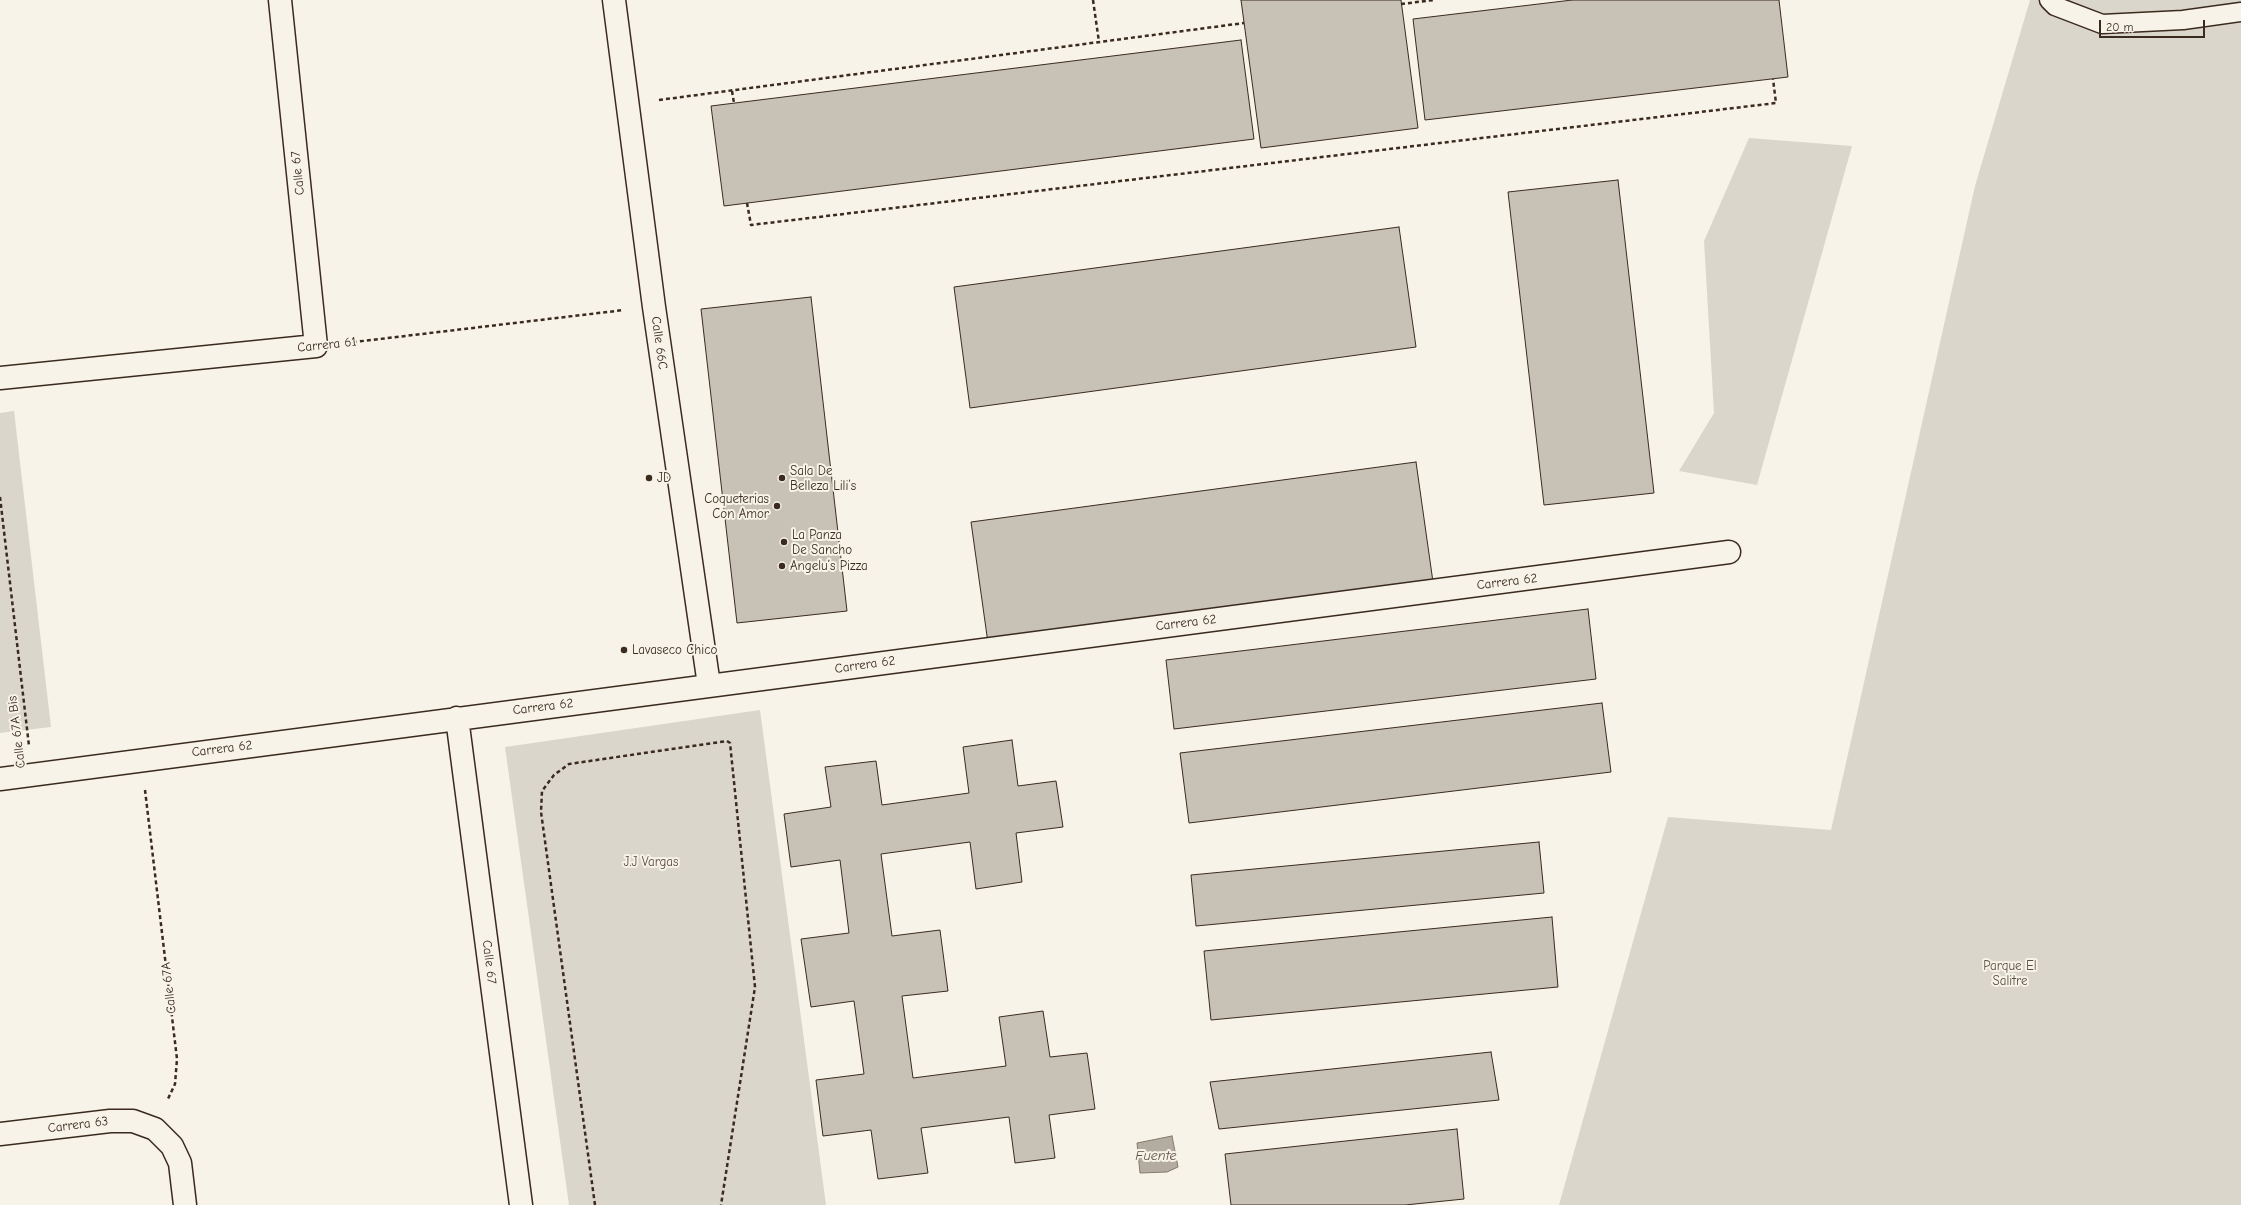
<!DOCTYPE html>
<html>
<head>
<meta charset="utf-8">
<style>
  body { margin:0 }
  #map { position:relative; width:2241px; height:1205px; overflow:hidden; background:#f7f3e8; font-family:"Comic Neue",sans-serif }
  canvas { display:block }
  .scale { position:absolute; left:2099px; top:20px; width:106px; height:18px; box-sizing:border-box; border:2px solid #3b2a1e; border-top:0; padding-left:5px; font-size:12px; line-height:14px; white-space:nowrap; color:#3b2a1e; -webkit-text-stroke:3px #f7f3e8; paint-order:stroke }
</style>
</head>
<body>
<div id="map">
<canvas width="2241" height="1205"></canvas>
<div class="scale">20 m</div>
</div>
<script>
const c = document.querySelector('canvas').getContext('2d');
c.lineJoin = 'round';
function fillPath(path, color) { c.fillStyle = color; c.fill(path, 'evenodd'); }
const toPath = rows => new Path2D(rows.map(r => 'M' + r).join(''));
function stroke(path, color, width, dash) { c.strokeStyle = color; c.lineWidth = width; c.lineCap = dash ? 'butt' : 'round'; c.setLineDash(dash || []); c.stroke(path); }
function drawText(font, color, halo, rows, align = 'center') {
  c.font = font + ' "Comic Neue",sans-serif'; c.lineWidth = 4; c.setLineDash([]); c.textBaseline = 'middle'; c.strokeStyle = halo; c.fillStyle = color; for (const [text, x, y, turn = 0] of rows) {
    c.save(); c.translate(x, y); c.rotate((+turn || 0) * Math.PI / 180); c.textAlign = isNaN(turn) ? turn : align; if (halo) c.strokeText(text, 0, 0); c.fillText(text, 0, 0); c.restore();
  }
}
fillPath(toPath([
  [2030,0,2241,0,2241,1205,1559,1205,1668,817,1831,830,1975,186],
  [1749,138,1852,146,1757,485,1679,471,1714,413,1704,241],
  [14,411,51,727,0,733,0,413],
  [760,710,826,1205,569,1205,505,747]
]), '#dbd6cb');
const water = toPath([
  [1172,1136,1178,1167,1167,1172,1140,1173,1137,1143,1172,1136]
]);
fillPath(water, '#b4aca0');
stroke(water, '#84786c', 1);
const building = toPath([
  [1241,0,1401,0,1418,128,1261,148,1241,0],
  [1572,0,1779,0,1788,77,1425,120,1413,19,1572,0],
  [1241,40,1254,139,724,206,711,106,1241,40],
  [1618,180,1654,493,1544,505,1508,192,1618,180],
  [1399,227,1416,347,970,408,954,287,1399,227],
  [811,297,847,611,737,623,701,309,811,297],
  [1416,462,1433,582,988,643,971,522,1416,462],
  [1588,609,1596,679,1174,729,1166,660,1588,609],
  [1602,703,1611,772,1189,823,1180,753,1602,703],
  [1012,740,1018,786,1056,781,1063,827,1016,833,1022,882,976,889,970,842,881,854,892,936,940,930,948,991,902,996,913,1078,1006,1066,999,1017,1043,1011,1050,1057,1087,1053,1095,1109,1049,1115,1055,1158,1015,1163,1009,1117,921,1128,928,1173,878,1179,871,1130,823,1136,816,1080,864,1074,854,1001,811,1007,801,939,849,933,840,860,791,867,784,814,831,807,825,767,876,761,882,805,969,793,963,747,1012,740],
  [1539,842,1544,893,1196,926,1191,875,1539,842],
  [1552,917,1558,987,1211,1020,1204,951,1552,917],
  [1491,1052,1499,1100,1219,1129,1210,1082,1491,1052],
  [1457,1129,1464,1199,1405,1205,1231,1205,1225,1154,1457,1129]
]);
fillPath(building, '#c8c1b6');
stroke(building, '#3b2a1e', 1);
const lane = toPath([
  [2049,0,2055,6,2102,24,2183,20,2241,12]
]);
const street = toPath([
  [614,0,654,307,709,685],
  [0,378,316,346,280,0],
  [457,718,521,1205],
  [0,779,1729,552],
  [0,1134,110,1121,133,1121,155,1129,172,1146,180,1163,185,1205]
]);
stroke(lane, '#3b2a1e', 21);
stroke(street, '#3b2a1e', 25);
stroke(toPath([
  [1093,0,1099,42],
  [1401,4,1434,0],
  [732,91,734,103],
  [659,100,1244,23],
  [747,203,751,225,1776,103,1773,79],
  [346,343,624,310],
  [0,497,29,746],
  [145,790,177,1059,175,1084,167,1101],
  [595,1205,541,812,542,791,554,775,569,764,727,741,730,743,755,987,721,1205]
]), '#3b2a1e', 2.5, [4, 3]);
stroke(lane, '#f7f3e8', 18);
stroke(street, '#f7f3e8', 22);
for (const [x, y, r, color] of [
  [649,478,4,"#3b2a1e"],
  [782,478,4,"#3b2a1e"],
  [777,506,4,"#3b2a1e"],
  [784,542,4,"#3b2a1e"],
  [782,566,4,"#3b2a1e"],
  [624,650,4,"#3b2a1e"]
]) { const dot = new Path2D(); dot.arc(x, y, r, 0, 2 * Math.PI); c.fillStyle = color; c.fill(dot); stroke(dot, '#f7f3e8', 1.5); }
drawText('13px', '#3b2a1e', '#f7f3e8', [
  ["Calle 67",298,173,-96],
  ["Calle 66C",659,343,82],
  ["Carrera 61",327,345,-6],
  ["Carrera 62",1507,582,-7],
  ["Carrera 62",1186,623,-7],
  ["Carrera 62",865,665,-8],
  ["Carrera 62",543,707,-7],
  ["Calle 67A Bis",17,732,-97],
  ["Carrera 62",222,749,-7],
  ["Calle 67",489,962,83],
  ["Calle 67A",169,988,-97],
  ["Carrera 63",78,1125,-7]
]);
drawText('13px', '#3b2a1e', '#f7f3e8', [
  ["Sala De",790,471],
  ["Belleza Lili’s",790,486],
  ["JD",657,478],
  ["Coqueterias",769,499,"right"],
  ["Con Amor",769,514,"right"],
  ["La Panza",792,535],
  ["De Sancho",792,550],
  ["Angelu’s Pizza",790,566],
  ["Lavaseco Chico",632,650]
], 'left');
drawText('13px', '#5b4c41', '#f7f3e8', [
  ["J.J Vargas",651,862],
  ["Parque El",2010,966],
  ["Salitre",2010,981]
]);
drawText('italic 14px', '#5f5145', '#f7f3e8', [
  ["Fuente",1156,1156]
]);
</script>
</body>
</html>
